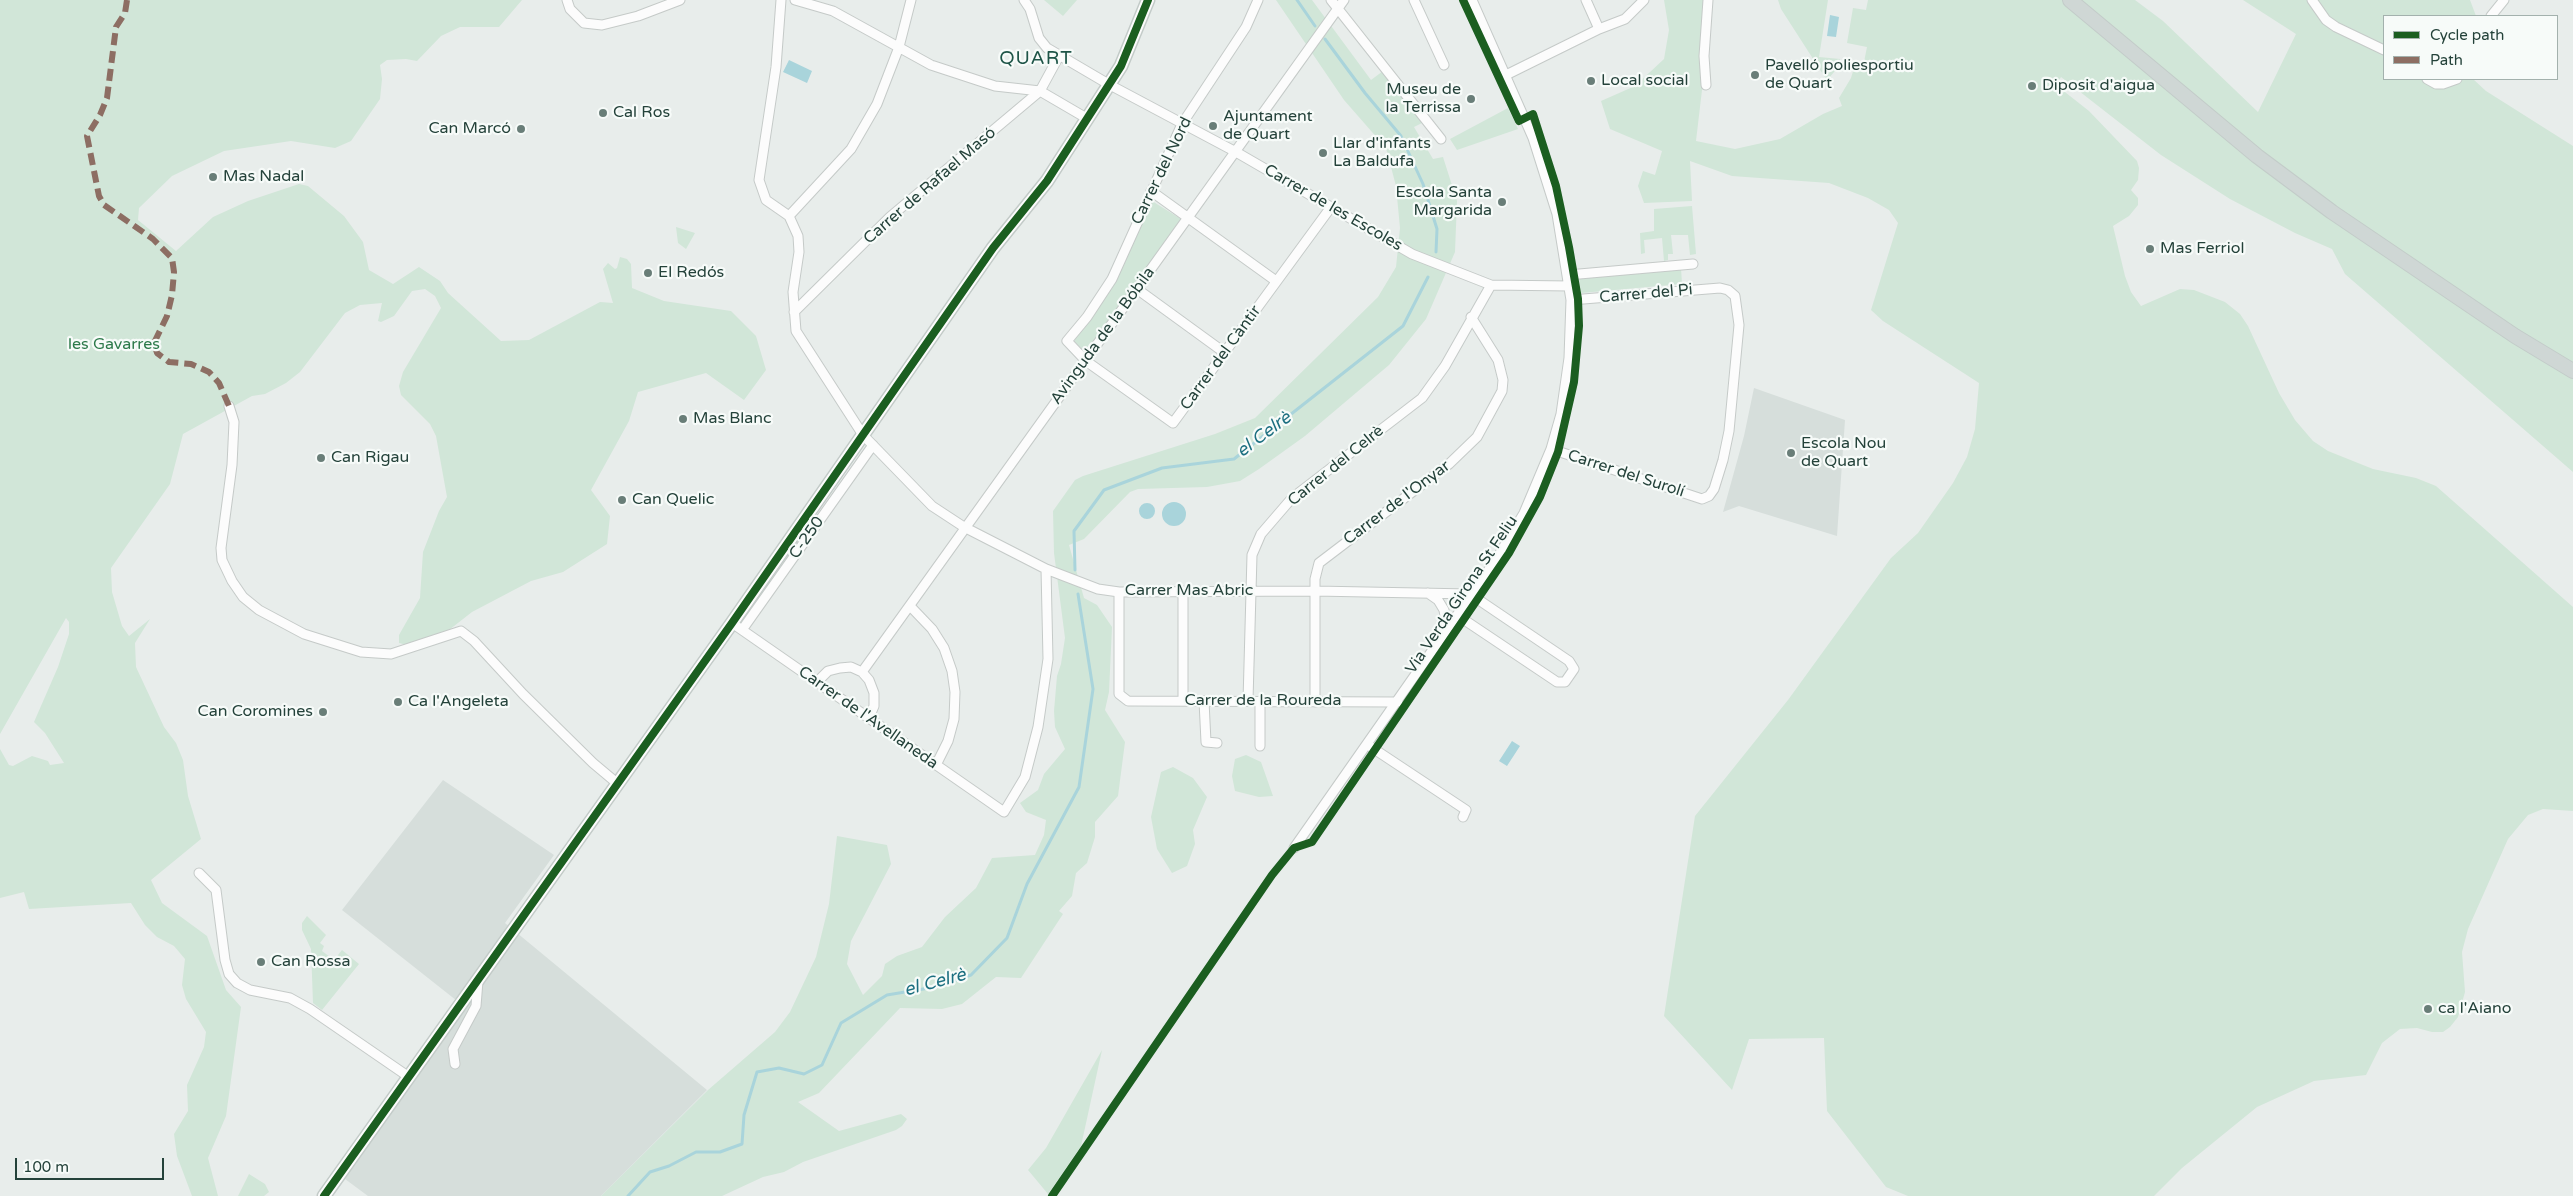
<!DOCTYPE html>
<html>
<head>
<meta charset="utf-8">
<style>
  body { margin:0 }
  #map { position:relative; width:2573px; height:1196px; overflow:hidden; background:#e8edeb; font-family:"Varela Round",sans-serif }
  canvas { display:block }
  .legend { position:absolute; left:2383px; top:15px; width:175px; height:65px; box-sizing:border-box; background:#f7fbf9; border:1px solid #a3b1ad; margin:0; padding:6px 9px; list-style:none; font-size:15px; color:#24423a }
  .legend li { display:flex; align-items:center; gap:10px; height:25px }
  .legend b { width:25px; border:1px solid #a3b1ad }
  .scale { position:absolute; left:15px; top:1158px; width:149px; height:22px; box-sizing:border-box; border:2px solid #24423a; border-top:0; padding-left:6px; font-size:15px; line-height:18px; white-space:nowrap; color:#24423a; -webkit-text-stroke:4px #f7fbf9; paint-order:stroke }
</style>
</head>
<body>
<div id="map">
<canvas width="2573" height="1196"></canvas>
<ul class="legend">
<li><b style="height:6px;background:#1b5e20"></b>Cycle path</li>
<li><b style="height:6px;background:#8d6e63"></b>Path</li>
</ul>
<div class="scale">100 m</div>
</div>
<script>
const c = document.querySelector('canvas').getContext('2d');
c.lineJoin = 'round';
function fillPath(path, color) { c.fillStyle = color; c.fill(path, 'evenodd'); }
const toPath = rows => new Path2D(rows.map(r => 'M' + r).join(''));
function stroke(path, color, width, dash) { c.strokeStyle = color; c.lineWidth = width; c.lineCap = dash ? 'butt' : 'round'; c.setLineDash(dash || []); c.stroke(path); }
function drawText(font, color, halo, rows, align = 'center') {
  c.font = font + ' "Varela Round",sans-serif'; c.lineWidth = 4.5; c.setLineDash([]); c.textBaseline = 'middle'; c.strokeStyle = halo; c.fillStyle = color; for (const [text, x, y, turn = 0] of rows) {
    c.save(); c.translate(x, y); c.rotate((+turn || 0) * Math.PI / 180); c.textAlign = isNaN(turn) ? turn : align; if (halo) c.strokeText(text, 0, 0); c.fillText(text, 0, 0); c.restore();
  }
}
fillPath(toPath([
  [1754,388,1845,420,1837,536,1739,506,1723,512,1744,436],
  [443,780,554,855,505,923,707,1090,601,1196,368,1196,345,1179,466,1008,342,910]
]), '#d6dedb');
fillPath(toPath([
  [0,0,522,0,499,27,460,27,441,36,417,61,406,59,387,60,380,65,382,79,380,99,351,141,335,148,291,141,224,151,172,176,139,208,138,220,176,251,213,217,248,201,299,184,308,186,344,216,363,242,369,270,393,284,419,267,440,281,448,293,501,341,529,340,600,302,613,303,603,269,608,263,615,269,617,268,620,257,627,259,631,264,632,288,664,301,731,311,756,336,766,370,744,400,706,373,638,392,629,421,591,490,610,516,607,544,563,572,531,581,472,612,449,630,407,645,399,643,399,635,420,598,423,552,439,511,447,497,436,436,430,424,401,395,399,386,403,372,441,308,435,296,425,289,412,291,394,316,381,322,378,321,382,303,360,305,345,313,300,372,286,383,265,394,252,396,183,434,170,484,111,568,112,592,122,626,129,636,150,619,135,643,136,667,164,727,176,743,183,760,188,796,201,839,151,880,162,903,207,936,226,990,241,1007,226,1116,208,1158,218,1196,192,1196,177,1156,174,1134,188,1111,187,1085,204,1047,206,1032,186,999,182,985,185,959,174,946,157,937,145,925,131,903,29,909,24,892,0,898,0,749,9,765,13,766,32,756,48,761,50,765,64,763,45,733,34,722,58,667,69,634,69,622,66,618,0,734],
  [1044,0,1077,0,1063,16],
  [1276,0,1312,0,1371,80,1383,71,1422,123,1414,127,1433,159,1443,157,1457,201,1455,252,1426,319,1389,365,1305,436,1259,469,1240,481,1207,487,1138,489,1130,492,1084,539,1069,545,1084,598,1097,605,1112,627,1109,692,1105,710,1125,742,1118,796,1095,822,1095,837,1087,863,1076,873,1072,896,1059,911,1063,914,1021,978,996,977,962,1004,942,1009,900,1008,819,1093,798,1102,839,1131,901,1114,907,1119,902,1126,896,1130,803,1162,784,1172,763,1177,722,1196,601,1196,708,1090,775,1032,790,1012,816,957,829,904,837,836,887,845,891,864,851,941,847,964,863,995,882,976,885,964,897,956,922,947,945,917,976,888,992,858,1035,855,1044,835,1046,820,1026,812,1020,803,1038,790,1044,774,1065,749,1055,727,1054,711,1057,676,1061,664,1065,638,1054,553,1053,511,1075,480,1083,476,1215,434,1255,418,1378,297,1396,267,1400,228,1396,186,1386,148,1344,100],
  [1664,0,1708,0,1706,85,1702,90,1696,141,1735,149,1780,139,1823,114,1842,106,1839,98,1851,78,1856,61,1864,62,1867,47,1847,43,1853,8,1866,10,1868,0,2135,0,2163,21,2258,112,2296,34,2243,0,2470,0,2476,16,2384,16,2384,79,2473,79,2486,91,2573,146,2573,472,2345,274,2332,249,2295,233,2230,199,2161,155,2061,77,2056,85,2089,111,2137,161,2139,168,2138,180,2131,190,2138,198,2138,205,2129,216,2113,226,2125,276,2131,292,2141,306,2180,289,2194,290,2225,302,2240,314,2248,326,2279,393,2295,420,2313,441,2328,451,2373,469,2416,478,2436,486,2573,607,2573,811,2543,809,2528,815,2508,839,2468,929,2462,952,2465,992,2458,1017,2450,1027,2443,1032,2432,1032,2417,1028,2400,1029,2382,1043,2366,1075,2314,1081,2257,1107,2182,1168,2154,1196,1908,1196,1886,1187,1827,1111,1824,1038,1749,1039,1732,1090,1664,1016,1695,816,1788,700,1891,558,1918,533,1953,483,1967,457,1975,429,1979,383,1883,321,1871,310,1898,223,1889,210,1868,198,1829,183,1732,176,1690,161,1692,201,1644,203,1638,186,1643,171,1655,175,1662,151,1610,129,1601,101,1635,86,1664,59,1669,30],
  [1778,0,1828,0,1819,57,1840,59,1839,66,1829,78,1826,79,1781,9],
  [1508,108,1518,129,1457,150,1450,139],
  [1152,201,1181,219,1086,353,1074,341,1115,281],
  [1692,206,1696,254,1690,255,1688,235,1671,235,1673,254,1668,254,1668,260,1664,261,1662,238,1644,240,1645,253,1641,254,1640,233,1654,231,1654,209],
  [676,227,695,233,686,249,678,243],
  [1681,268,1682,284,1581,293,1579,279],
  [1246,755,1261,762,1273,796,1259,797,1235,791,1232,776,1235,759],
  [1173,767,1193,778,1207,797,1193,830,1195,844,1187,866,1172,873,1157,849,1151,817,1161,772],
  [307,916,326,935,320,943,324,946,322,951,334,960,342,950,359,964,322,1010,313,1003,311,949,302,930,302,923],
  [1102,1050,1081,1146,1048,1194,1028,1170,1046,1148],
  [249,1174,265,1184,269,1192,264,1196,238,1196]
]), '#d1e6d8');
fillPath(toPath([
  [1830,15,1839,17,1836,37,1827,36],
  [789,60,812,71,807,83,783,72],
  '1162 514a12 12 0 1 1 24 0a12 12 0 1 1-24 0Z',
  '1139 511a8 8 0 1 1 16 0a8 8 0 1 1-16 0Z',
  [1512,741,1520,746,1507,766,1499,761]
]), '#a9d4db');
stroke(toPath([
  [1297,0,1315,26],
  [1325,39,1365,93,1401,136,1423,184,1437,229,1436,252],
  [1075,570,1074,531,1104,490,1162,468,1234,459,1403,326,1428,277],
  [628,1196,650,1172,669,1166,696,1152,720,1152,742,1144,744,1115,757,1072,779,1068,804,1074,822,1065,841,1023,887,995,935,987,971,975,1007,938,1027,884,1079,787,1093,689,1078,594]
]), '#a9d4db', 3);
const street = toPath([
  [567,0,570,9,584,23,602,25,638,16,680,0],
  [781,0,776,67,759,180,766,200,789,216,798,236,799,252,793,292,796,331,863,435,932,506,964,527,1046,569,1098,589,1119,592,1315,591,1470,594,1569,661,1574,669,1565,682,1557,682,1457,615],
  [795,0,833,11,931,65,995,86,1040,91,1088,119],
  [1024,0,1030,9,1039,38,1047,48,1110,85,1236,152,1412,254,1491,285,1570,286],
  [1258,0,1246,27,1182,124,1112,279,1087,317,1067,341,1086,361,1173,423,1331,207],
  [1331,0,1441,139],
  [1414,0,1444,65],
  [1586,0,1599,29],
  [2312,0,2326,20,2336,27,2384,50],
  [2491,16,2504,0],
  [1506,75,1599,29,1625,19,1644,0],
  [2427,79,2436,84,2443,84,2457,79],
  [1706,85,1704,56,1708,0],
  [1151,191,1276,281],
  [789,216,851,149,877,104,899,47,911,0],
  [1568,275,1693,264],
  [1137,289,1225,353],
  [794,312,890,217,1040,91,1059,56],
  [229,406,234,422,232,465,221,548,222,560,232,581,243,597,259,610,304,634,361,652,391,654,461,631,474,641,523,694,593,763,618,784],
  [1551,449,1702,499,1709,496,1714,489,1723,460,1729,431,1739,325,1735,296,1728,290,1720,288,1571,300],
  [1119,592,1119,694,1128,701,1398,702],
  [1428,593,1438,600,1444,610,1447,628],
  [910,606,932,629,944,648,952,671,955,692,954,719,948,741,936,765],
  [732,623,1004,812,1025,777,1038,727,1048,659,1046,569],
  [742,630,873,445],
  [862,672,1344,0],
  [817,682,828,671,840,668,851,667,862,672,869,680,874,693,874,706,869,718],
  [1183,701,1183,591],
  [1204,701,1206,742,1217,743],
  [1248,701,1252,555,1261,534,1292,498,1422,398,1445,366,1491,285],
  [1315,702,1315,579,1319,563,1449,464,1477,437,1502,391,1503,380,1498,360,1471,317],
  [1368,745,1466,810,1463,817],
  [1260,746,1260,701],
  [1294,848,1497,558,1524,513,1551,449,1561,414,1569,358,1571,300,1557,214,1533,138,1472,0],
  [199,873,216,890,225,960,229,974,237,983,250,990,290,998,310,1009,409,1077],
  [455,1064,453,1049,476,1006,478,981]
]);
const secondary = toPath([
  [324,1196,732,623,993,248,1047,181,1121,66,1148,0]
]);
const primary = toPath([
  [2070,0,2257,156,2332,212,2515,336,2573,371]
]);
stroke(street, '#c5cac8', 11);
stroke(secondary, '#c3cbc8', 15);
stroke(primary, '#c3ccc9', 16);
stroke(street, '#fcfcfc', 9);
stroke(secondary, '#fcfcfc', 12);
stroke(primary, '#cfd7d5', 14);
stroke(toPath([
  [127,0,125,13,116,27,107,98,100,115,87,136,99,196,104,205,153,239,172,258,174,272,172,295,167,316,154,343,157,353,169,362,191,364,209,372,219,383,229,406]
]), '#8d6e63', 6, [12, 6]);
stroke(toPath([
  [324,1196,732,623,993,248,1047,181,1121,66,1148,0],
  [1052,1196,1272,875,1294,848,1312,842,1509,553,1540,497,1558,452,1574,382,1579,326,1578,299,1569,247,1556,186,1533,114,1519,121,1463,0]
]), '#1b5e20', 8);
for (const [x, y, r, color] of [
  [1755,75,5,"#697e78"],
  [1591,81,5,"#697e78"],
  [2032,86,5,"#697e78"],
  [1471,99,5,"#697e78"],
  [603,113,5,"#697e78"],
  [1213,126,5,"#697e78"],
  [521,129,5,"#697e78"],
  [1323,153,5,"#697e78"],
  [213,177,5,"#697e78"],
  [1502,202,5,"#697e78"],
  [2150,249,5,"#697e78"],
  [648,273,5,"#697e78"],
  [683,419,5,"#697e78"],
  [1791,453,5,"#697e78"],
  [321,458,5,"#697e78"],
  [622,500,5,"#697e78"],
  [398,702,5,"#697e78"],
  [323,712,5,"#697e78"],
  [261,962,5,"#697e78"],
  [2428,1009,5,"#697e78"]
]) { const dot = new Path2D(); dot.arc(x, y, r, 0, 2 * Math.PI); c.fillStyle = color; c.fill(dot); stroke(dot, '#f7fbf9', 2); }
drawText('16px', '#24423a', '#f7fbf9', [
  ["Pavelló poliesportiu",1765,66],
  ["de Quart",1765,84],
  ["Local social",1601,81],
  ["Diposit d'aigua",2042,86],
  ["Museu de",1461,90,"right"],
  ["la Terrissa",1461,108,"right"],
  ["Cal Ros",613,113],
  ["Ajuntament",1223,117],
  ["de Quart",1223,135],
  ["Can Marcó",511,129,"right"],
  ["Llar d'infants",1333,144],
  ["La Baldufa",1333,162],
  ["Mas Nadal",223,177],
  ["Escola Santa",1492,193,"right"],
  ["Margarida",1492,211,"right"],
  ["Mas Ferriol",2160,249],
  ["El Redós",658,273],
  ["Mas Blanc",693,419],
  ["Escola Nou",1801,444],
  ["de Quart",1801,462],
  ["Can Rigau",331,458],
  ["Can Quelic",632,500],
  ["Ca l'Angeleta",408,702],
  ["Can Coromines",313,712,"right"],
  ["Can Rossa",271,962],
  ["ca l'Aiano",2438,1009]
], 'left');
drawText('16px', '#24423a', '#f7fbf9', [
  ["Carrer del Nord",1162,171,-64],
  ["Carrer de Rafael Masó",930,186,-41],
  ["Carrer de les Escoles",1333,208,30],
  ["Carrer del Pi",1646,294,-5],
  ["Avinguda de la Bóbila",1103,336,-54],
  ["Carrer del Càntir",1221,358,-54],
  ["Carrer del Celrè",1336,466,-39],
  ["Carrer del Surolí",1626,474,18],
  ["Carrer de l'Onyar",1397,503,-37],
  ["C-250",807,538,-55],
  ["Carrer Mas Abric",1189,591],
  ["Via Verda Girona St Feliu",1462,595,-56],
  ["Carrer de la Roureda",1263,701],
  ["Carrer de l'Avellaneda",868,718,35]
]);
drawText('16px', '#2d7a4b', '#f7fbf9', [
  ["les Gavarres",114,345]
]);
drawText('italic 18px', '#1c6f80', '#f7fbf9', [
  ["el Celrè",1264,435,-37],
  ["el Celrè",935,983,-15]
]);
c.letterSpacing = '1px';
drawText('19px', '#1f5548', '#f7fbf9', [
  ["QUART",1036,59]
]);
c.letterSpacing = '0px';
</script>
</body>
</html>
